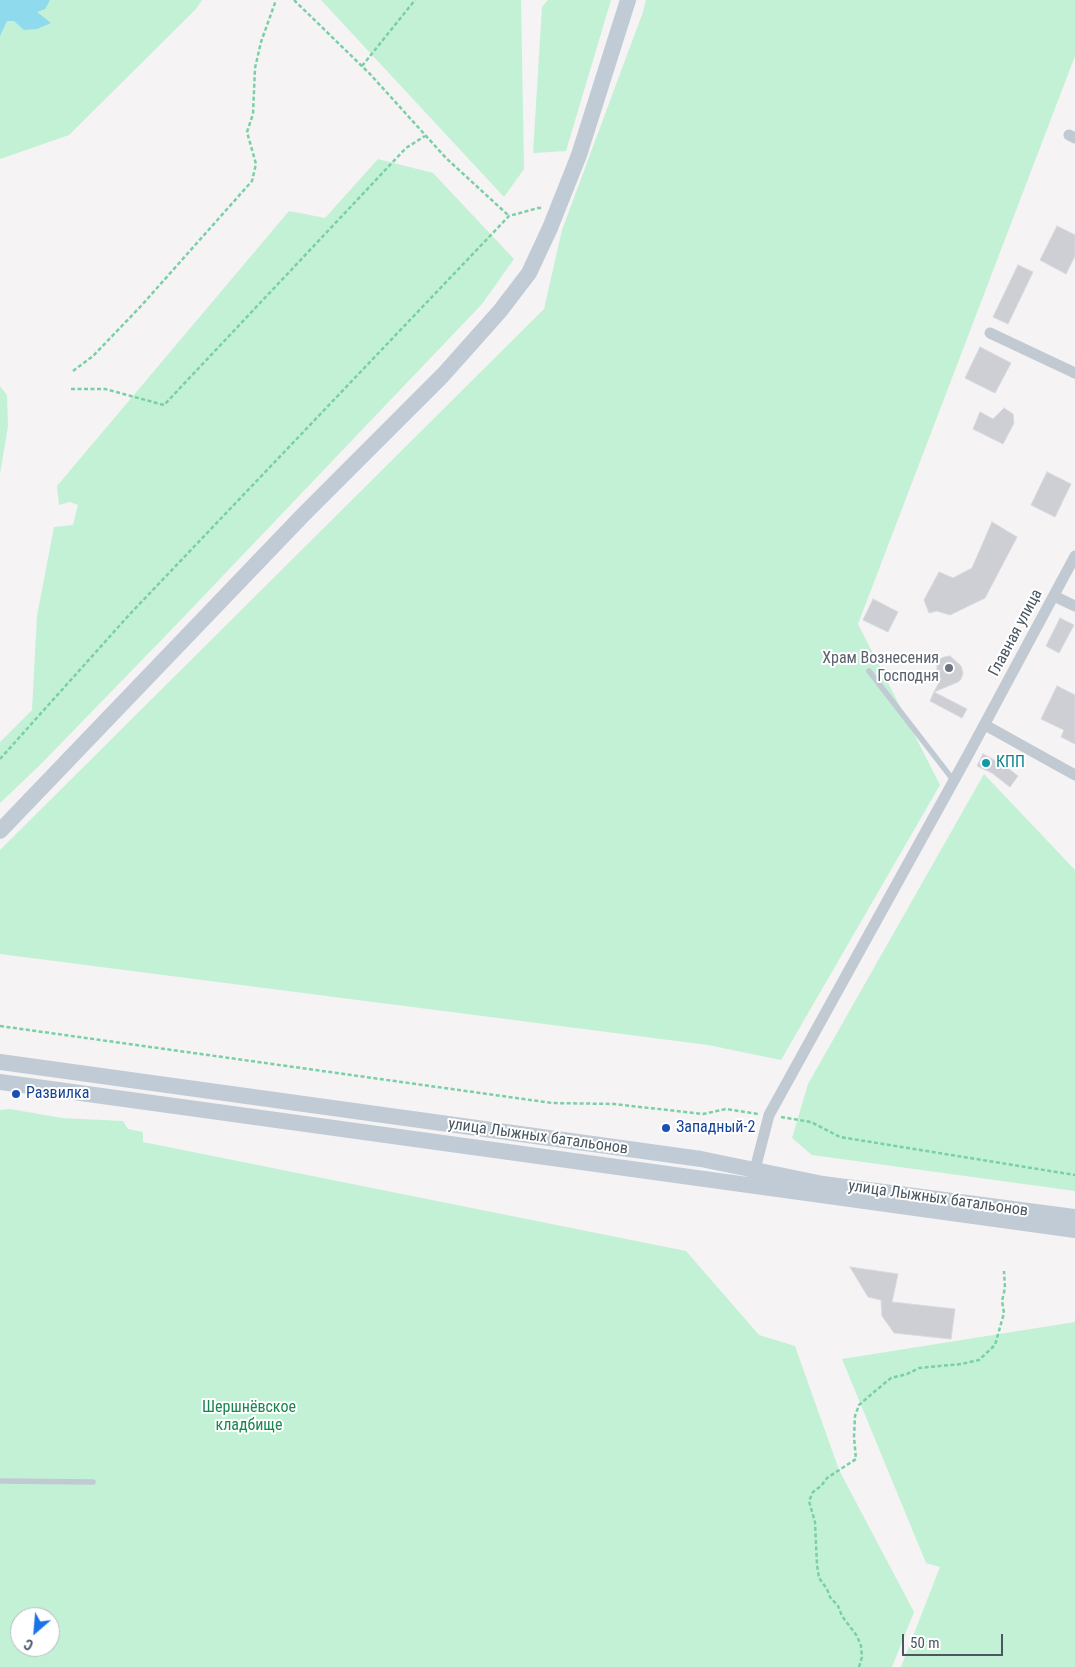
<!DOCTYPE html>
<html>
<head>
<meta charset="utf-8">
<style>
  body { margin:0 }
  #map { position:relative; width:1075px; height:1667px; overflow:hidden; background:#f5f3f3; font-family:"Roboto Condensed",sans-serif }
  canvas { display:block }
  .north { position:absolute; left:10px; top:1607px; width:50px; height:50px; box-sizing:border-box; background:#fff; border:1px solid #b7bbc0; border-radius:50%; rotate:207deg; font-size:14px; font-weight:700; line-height:20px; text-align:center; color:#4a5661 }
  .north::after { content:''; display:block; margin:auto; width:18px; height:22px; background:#1a73e8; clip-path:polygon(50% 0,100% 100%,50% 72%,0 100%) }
  .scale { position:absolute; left:902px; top:1634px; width:101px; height:22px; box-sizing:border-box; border:2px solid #4a5661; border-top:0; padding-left:6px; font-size:15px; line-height:18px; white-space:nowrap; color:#4a5661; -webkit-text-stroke:4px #fff; paint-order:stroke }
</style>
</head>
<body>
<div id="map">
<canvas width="1075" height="1667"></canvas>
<div class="north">С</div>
<div class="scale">50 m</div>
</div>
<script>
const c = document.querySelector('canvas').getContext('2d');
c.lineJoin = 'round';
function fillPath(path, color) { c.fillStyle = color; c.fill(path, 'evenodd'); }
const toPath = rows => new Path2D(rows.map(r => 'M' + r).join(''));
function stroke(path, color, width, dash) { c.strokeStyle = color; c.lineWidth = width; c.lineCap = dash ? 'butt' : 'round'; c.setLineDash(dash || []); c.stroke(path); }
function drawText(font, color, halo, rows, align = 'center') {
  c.font = font + ' "Roboto Condensed",sans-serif'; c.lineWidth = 4; c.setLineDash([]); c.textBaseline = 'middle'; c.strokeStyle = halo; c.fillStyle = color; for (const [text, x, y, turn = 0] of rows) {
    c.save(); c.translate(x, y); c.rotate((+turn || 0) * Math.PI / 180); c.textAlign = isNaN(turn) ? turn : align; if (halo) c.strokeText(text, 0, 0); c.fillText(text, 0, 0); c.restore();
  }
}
fillPath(toPath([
  [20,0,202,0,196,9,69,135,0,159,0,21],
  [321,0,521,0,524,169,504,197],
  [548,0,611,0,566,151,533,153,542,7],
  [646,0,1075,0,1075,56,858,624,940,785,781,1060,708,1045,0,954,0,850,544,309,562,230,643,12],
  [378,159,433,173,514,259,482,304,174,627,40,765,0,803,0,742,32,710,37,616,54,527,73,525,78,505,70,502,59,505,57,486,289,211,325,218],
  [0,386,7,395,8,426,0,474],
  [984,774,1075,870,1075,1191,812,1155,792,1138,808,1084],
  [10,1109,62,1118,123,1121,128,1129,143,1132,143,1142,686,1251,759,1335,795,1346,839,1470,914,1612,892,1667,0,1667,0,1110],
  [20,1617,50,1617,50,1647,20,1647],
  [1075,1322,1075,1667,901,1667,940,1567,926,1563,842,1359]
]), '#c3f1d5');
fillPath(toPath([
  [0,0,50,0,45,9,37,12,51,23,37,29,24,30,14,21,7,21,0,36]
]), '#90daee');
const building = toPath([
  [1057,226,1075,235,1075,256,1066,274,1040,260,1057,226],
  [1018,265,1033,272,1008,324,993,317,1018,265],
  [980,347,1011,363,995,393,965,378,980,347],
  [1004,408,1013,414,1014,423,1003,444,973,429,980,412,993,419,1004,408],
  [1047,472,1071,484,1055,517,1031,505,1047,472],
  [992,522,1017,537,985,598,950,615,937,611,929,613,924,600,939,572,953,578,972,568,992,522],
  [873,599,898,612,888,632,863,620,873,599],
  [1060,618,1074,625,1059,653,1046,646,1060,618],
  [950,656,961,666,963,673,961,679,958,682,934,692,941,679,937,671,937,664,940,659,944,657,950,656],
  [1057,686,1075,695,1075,744,1061,737,1064,730,1041,719,1057,686],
  [934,692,967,709,962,718,930,701,934,692],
  [983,754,1005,766,1018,776,1010,787,992,773,977,766,983,754],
  [850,1267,898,1274,892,1302,955,1309,951,1339,894,1333,882,1316,881,1300,868,1297,850,1267]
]);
fillPath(building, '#cdcfd5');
stroke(building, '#d7d9de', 1);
stroke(toPath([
  [294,0,370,74,446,158,508,215],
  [362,66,415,0],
  [73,371,93,356,141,306,252,181,256,164,247,132,253,114,255,68,261,42,276,0],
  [71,389,105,389,164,405,406,148,425,136],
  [0,759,129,615,509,216,538,208,543,208],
  [0,1026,552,1103,614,1104,703,1114,726,1109,758,1114],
  [781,1117,811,1122,840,1137,1075,1175],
  [859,1667,862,1657,861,1646,857,1636,842,1616,838,1606,830,1597,827,1589,819,1578,817,1565,815,1522,809,1501,813,1492,821,1486,827,1478,856,1459,854,1437,855,1416,859,1405,874,1392,891,1378,907,1374,919,1368,961,1364,979,1360,995,1345,1004,1313,1002,1301,1005,1288,1004,1271]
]), '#7ad0a6', 2.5, [4, 2.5]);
stroke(toPath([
  [869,671,954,781],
  [0,1481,93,1482]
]), '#c1cad2', 5.5);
stroke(toPath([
  [1069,135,1075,138],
  [990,333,1075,373],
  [1054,596,1075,606],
  [985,725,1075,775],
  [753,1177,769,1115,968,755,1075,556]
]), '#c1cad2', 11);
stroke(toPath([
  [0,831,304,514,443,375,500,311,529,273,550,228,579,155,628,0],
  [0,1062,701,1159,823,1184,1075,1217],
  [0,1082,1075,1230]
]), '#c1cbd6', 16);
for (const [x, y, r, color] of [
  [949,668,5,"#6b7280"],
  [986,763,5,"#0f9aa8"],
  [16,1094,5,"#1a4fb4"],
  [666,1128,5,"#1a4fb4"]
]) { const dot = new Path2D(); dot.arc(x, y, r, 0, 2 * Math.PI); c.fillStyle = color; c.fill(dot); stroke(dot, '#fff', 2); }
drawText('16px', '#4a5661', '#fff', [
  ["Главная улица",1016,633,-62],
  ["улица Лыжных батальонов",538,1137,8],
  ["улица Лыжных батальонов",938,1199,8]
]);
drawText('16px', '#5b616d', '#fff', [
  ["Храм Вознесения",939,659],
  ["Господня",939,677]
], 'right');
drawText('16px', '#0d838f', '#fff', [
  ["КПП",996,763]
], 'left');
drawText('16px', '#164399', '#fff', [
  ["Развилка",26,1094],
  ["Западный-2",676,1128]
], 'left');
drawText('16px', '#17864f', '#fff', [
  ["Шершнёвское",249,1408],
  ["кладбище",249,1426]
]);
</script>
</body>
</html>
